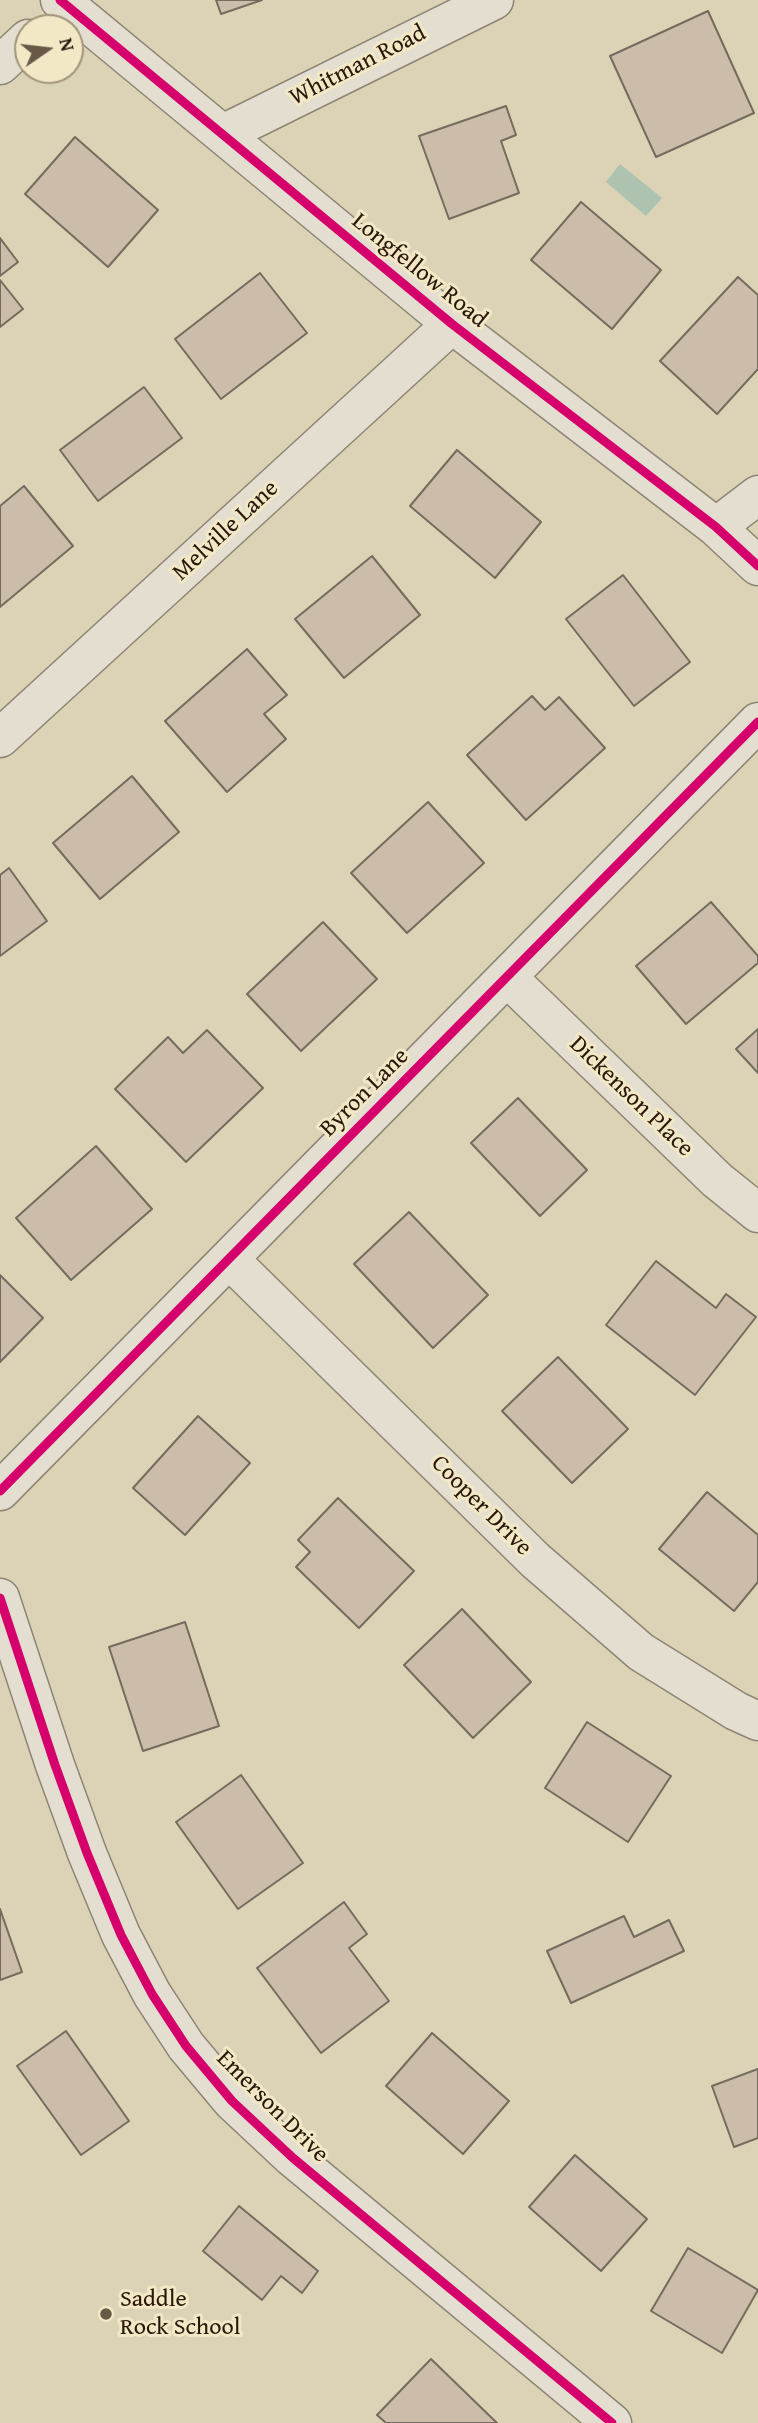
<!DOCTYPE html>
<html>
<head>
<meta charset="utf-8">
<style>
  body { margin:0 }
  #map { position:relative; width:758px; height:2423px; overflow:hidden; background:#dcd3b6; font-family:"Gentium Book Plus",serif }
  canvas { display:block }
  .north { position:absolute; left:14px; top:14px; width:70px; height:70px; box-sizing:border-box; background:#f2e8c6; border:2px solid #a1947b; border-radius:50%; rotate:76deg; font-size:19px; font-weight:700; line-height:28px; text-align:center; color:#28170a }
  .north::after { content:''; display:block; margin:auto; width:24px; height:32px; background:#675946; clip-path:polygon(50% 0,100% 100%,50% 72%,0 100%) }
</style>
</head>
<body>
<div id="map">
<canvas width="758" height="2423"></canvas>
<div class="north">N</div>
</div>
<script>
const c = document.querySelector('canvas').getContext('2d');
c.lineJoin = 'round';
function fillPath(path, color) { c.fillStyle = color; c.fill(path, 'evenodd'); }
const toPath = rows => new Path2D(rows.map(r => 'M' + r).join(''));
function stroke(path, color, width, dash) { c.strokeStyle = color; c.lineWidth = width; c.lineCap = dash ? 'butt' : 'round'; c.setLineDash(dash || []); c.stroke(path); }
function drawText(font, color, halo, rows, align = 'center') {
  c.font = font + ' "Gentium Book Plus",serif'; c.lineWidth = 6; c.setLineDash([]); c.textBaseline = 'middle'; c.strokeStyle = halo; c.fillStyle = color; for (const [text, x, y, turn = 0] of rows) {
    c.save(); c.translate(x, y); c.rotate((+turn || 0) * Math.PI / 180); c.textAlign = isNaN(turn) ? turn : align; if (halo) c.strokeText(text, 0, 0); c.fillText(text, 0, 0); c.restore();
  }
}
fillPath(toPath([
  [620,164,662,198,646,216,606,182]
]), '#adc2af');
const building = toPath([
  [216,0,262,0,221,14,216,0],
  [708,11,754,113,656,157,610,56,708,11],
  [506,106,516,135,501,141,519,193,449,219,419,136,506,106],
  [75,137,158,210,108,267,25,194,75,137],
  [581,202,661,270,612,329,531,260,581,202],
  [0,238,18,262,0,276,0,238],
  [260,273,307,333,221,399,175,339,260,273],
  [738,277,758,295,758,369,717,414,660,361,738,277],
  [0,280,23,309,0,327,0,280],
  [144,387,182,438,98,501,60,450,144,387],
  [457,450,541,522,495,578,410,506,457,450],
  [24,486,73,546,0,607,0,506,24,486],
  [372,556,420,615,344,678,295,619,372,556],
  [623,575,690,662,634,706,566,619,623,575],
  [247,649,287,695,264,714,286,739,227,792,165,721,247,649],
  [532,696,545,710,559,697,605,748,526,820,467,755,532,696],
  [132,776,179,832,100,899,53,843,132,776],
  [428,802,484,863,407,933,351,873,428,802],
  [9,868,47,921,0,956,0,875,9,868],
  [711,902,758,956,758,963,686,1024,636,966,711,902],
  [323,922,377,979,301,1051,247,994,323,922],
  [758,1029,758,1073,736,1049,758,1029],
  [207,1030,263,1088,186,1162,115,1089,168,1037,183,1053,207,1030],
  [518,1098,587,1170,540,1216,471,1143,518,1098],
  [96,1146,152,1209,71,1280,16,1218,96,1146],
  [409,1212,488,1295,433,1348,354,1264,409,1212],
  [656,1261,716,1308,726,1294,756,1317,695,1395,606,1325,656,1261],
  [0,1275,43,1318,0,1362,0,1275],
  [558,1357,628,1429,572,1483,502,1411,558,1357],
  [198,1416,250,1463,185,1535,133,1488,198,1416],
  [707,1492,758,1535,758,1582,734,1611,659,1549,707,1492],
  [338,1498,414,1571,359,1628,296,1567,310,1552,298,1540,338,1498],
  [462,1609,531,1682,473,1738,404,1665,462,1609],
  [185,1622,219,1726,143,1751,109,1647,185,1622],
  [587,1722,671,1776,628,1842,545,1788,587,1722],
  [241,1775,303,1863,238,1909,176,1822,241,1775],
  [344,1902,367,1934,349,1948,389,2001,321,2053,257,1968,344,1902],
  [0,1909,22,1972,0,1980,0,1909],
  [624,1916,634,1937,669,1920,684,1951,571,2003,547,1951,624,1916],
  [66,2031,129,2121,81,2155,17,2066,66,2031],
  [432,2033,509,2101,463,2154,386,2086,432,2033],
  [758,2069,758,2138,734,2147,712,2086,758,2069],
  [575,2155,647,2219,601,2271,529,2207,575,2155],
  [239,2206,318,2271,302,2293,281,2276,262,2300,203,2251,239,2206],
  [688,2248,758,2290,722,2353,651,2311,688,2248],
  [431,2359,497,2423,386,2423,377,2415,431,2359]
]);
fillPath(building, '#ccbcaa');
stroke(building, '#746c5d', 2);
const street = toPath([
  [60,0,452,324,716,527,758,566],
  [0,65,28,39],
  [223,134,494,0],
  [716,527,758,495],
  [0,738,452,324],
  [507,977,717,1180,758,1213],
  [229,1259,535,1560,641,1652,736,1711,758,1721],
  [0,1491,758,722],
  [0,1598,55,1765,87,1853,121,1935,152,1994,186,2046,232,2101,293,2158,612,2423]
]);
stroke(street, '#8d8574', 41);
stroke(street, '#e3ded0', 38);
stroke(toPath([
  [60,0,452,324,716,527,758,566],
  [0,1491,758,722],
  [0,1598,55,1765,87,1853,121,1935,152,1994,186,2046,232,2101,293,2158,612,2423]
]), '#d6006c', 9);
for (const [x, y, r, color] of [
  [106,2314,7,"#675946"]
]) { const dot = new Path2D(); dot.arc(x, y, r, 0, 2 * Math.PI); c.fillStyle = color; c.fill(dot); stroke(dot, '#f2e8c6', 2.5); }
drawText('24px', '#28170a', '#f2e8c6', [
  ["Whitman Road",358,66,-27],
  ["Longfellow Road",419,271,39],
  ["Melville Lane",226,531,-43],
  ["Byron Lane",365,1093,-45],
  ["Dickenson Place",631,1097,44],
  ["Cooper Drive",481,1506,45],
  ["Emerson Drive",272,2107,45]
]);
drawText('24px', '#28170a', '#f2e8c6', [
  ["Saddle",120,2300],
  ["Rock School",120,2328]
], 'left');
</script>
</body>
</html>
